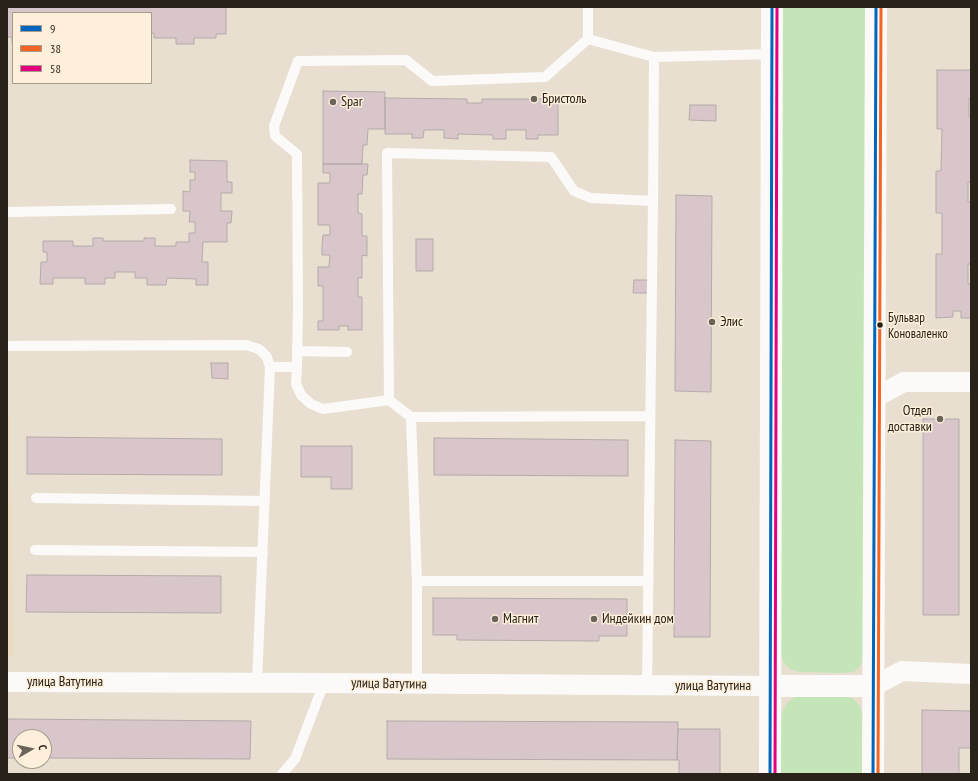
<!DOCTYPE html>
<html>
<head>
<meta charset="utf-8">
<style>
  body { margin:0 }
  #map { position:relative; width:978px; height:781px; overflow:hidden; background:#e8dfd1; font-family:"PT Sans Narrow",sans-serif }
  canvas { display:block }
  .frame { position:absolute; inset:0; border:8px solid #282219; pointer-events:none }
  .legend { position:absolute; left:12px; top:12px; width:140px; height:72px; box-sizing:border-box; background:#fdefda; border:1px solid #a89d8d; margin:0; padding:5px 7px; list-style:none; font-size:12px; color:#282219 }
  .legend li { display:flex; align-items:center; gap:8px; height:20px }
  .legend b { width:20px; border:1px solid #a89d8d }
  .north { position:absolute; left:12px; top:729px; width:40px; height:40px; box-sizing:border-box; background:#fdefda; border:1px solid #a89d8d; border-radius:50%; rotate:81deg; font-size:11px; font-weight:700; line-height:16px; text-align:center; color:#282219 }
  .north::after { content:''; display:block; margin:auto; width:14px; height:18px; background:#6b6459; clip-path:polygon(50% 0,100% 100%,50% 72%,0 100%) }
</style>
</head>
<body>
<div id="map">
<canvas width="978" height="781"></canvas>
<div class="frame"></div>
<ul class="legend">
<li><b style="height:5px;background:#0065bd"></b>9</li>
<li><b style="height:5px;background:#f26522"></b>38</li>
<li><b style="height:5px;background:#e5007d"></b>58</li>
</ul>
<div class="north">С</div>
</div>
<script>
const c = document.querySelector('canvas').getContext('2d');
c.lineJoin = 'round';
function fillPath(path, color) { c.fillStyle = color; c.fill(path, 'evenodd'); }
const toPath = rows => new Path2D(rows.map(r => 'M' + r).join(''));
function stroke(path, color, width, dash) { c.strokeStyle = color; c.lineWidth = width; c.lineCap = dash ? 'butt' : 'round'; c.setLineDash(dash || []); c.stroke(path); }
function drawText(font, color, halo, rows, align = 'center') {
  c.font = font + ' "PT Sans Narrow",sans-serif'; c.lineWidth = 3; c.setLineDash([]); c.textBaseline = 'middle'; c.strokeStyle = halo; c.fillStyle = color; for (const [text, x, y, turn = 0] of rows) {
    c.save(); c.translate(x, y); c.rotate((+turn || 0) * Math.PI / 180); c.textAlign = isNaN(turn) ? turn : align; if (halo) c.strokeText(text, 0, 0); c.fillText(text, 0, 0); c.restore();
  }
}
fillPath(toPath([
  [7,417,10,417,14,656,7,656]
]), '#eadbc2');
fillPath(toPath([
  [782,7,867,7,866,653,862,664,854,672,841,673,800,672,790,669,784,663,780,651],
  [796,696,844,696,852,698,859,705,864,716,863,774,779,774,780,727,782,712,788,702]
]), '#c4e5b7');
const building = toPath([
  [7,7,226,7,226,34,216,34,216,38,194,38,194,44,176,44,176,38,154,38,154,33,151,33,151,13,13,13,13,43,12,43,12,37,7,37,7,7],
  [937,70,971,70,971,98,969,98,969,117,971,117,971,182,968,182,968,202,971,202,971,264,968,264,968,284,971,284,971,318,961,318,961,311,953,311,953,317,936,318,936,254,942,254,942,213,936,213,936,171,941,171,942,129,937,129,937,70],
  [323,91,385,92,385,129,368,129,367,145,363,145,362,164,323,164,323,91],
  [385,98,467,99,467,103,482,103,482,99,550,99,550,103,558,104,558,135,538,135,538,139,526,139,526,130,506,130,506,139,493,139,493,135,458,134,458,139,444,138,444,130,424,130,423,138,412,138,412,134,385,134,385,98],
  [690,105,716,105,716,121,689,120,690,105],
  [190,160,227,161,227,182,232,182,232,193,221,193,221,211,232,211,231,223,227,223,227,242,203,242,202,262,208,262,208,285,196,285,196,279,167,278,166,285,147,285,147,278,135,278,135,272,115,272,115,278,105,278,105,284,85,284,85,278,53,278,53,284,40,284,41,262,47,262,47,252,43,252,43,241,73,241,73,246,93,246,93,238,103,238,103,241,144,241,144,238,155,238,155,246,176,246,176,242,189,242,189,233,195,233,195,222,189,222,190,211,183,211,183,191,190,192,190,180,195,180,195,172,190,172,190,160],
  [323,164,368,164,367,175,363,175,362,194,358,194,358,213,362,214,362,236,367,236,367,256,362,255,362,278,358,278,358,297,362,297,362,330,348,330,348,326,339,326,339,330,318,330,318,321,323,321,323,286,318,286,318,267,329,267,330,255,322,255,322,245,323,235,330,235,330,225,318,225,318,183,330,183,330,173,323,173,323,164],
  [676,195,712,196,711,392,675,391,676,195],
  [416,239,433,239,433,271,416,271,416,239],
  [634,280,649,280,649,293,633,293,634,280],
  [211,363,228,363,228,379,212,378,211,363],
  [923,419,959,419,959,615,923,615,923,419],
  [27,437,222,439,222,475,27,474,27,437],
  [434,438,628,440,628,476,434,475,434,438],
  [675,440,711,441,710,637,674,637,675,440],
  [301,446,352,446,352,489,331,489,331,477,301,477,301,446],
  [27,575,221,576,221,613,26,612,27,575],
  [433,598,627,599,627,636,599,636,599,641,457,640,457,635,433,635,433,598],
  [922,710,971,711,971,748,959,748,959,774,922,774,922,710],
  [7,719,251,721,250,759,44,758,44,737,20,737,20,758,7,758,7,719],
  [387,721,678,722,677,760,387,759,387,721],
  [678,729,720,729,720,774,679,774,679,760,677,760,678,729]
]);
fillPath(building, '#d9c6cb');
stroke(building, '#b4aba8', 1);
stroke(toPath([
  [588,7,588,39,654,57,772,54],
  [7,212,171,209],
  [7,346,246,345,259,349,267,357,270,367,257,683],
  [297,351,347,352],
  [270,367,297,367,298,306,297,154,275,136,274,126,298,61,406,60,432,81,545,77,588,39],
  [297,367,296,384,301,395,311,404,323,409,389,400,411,417,417,581,417,684],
  [389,400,387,153,551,157,574,191,591,198,653,201],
  [411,417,650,416],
  [36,498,265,501],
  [35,550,263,552],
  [417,581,649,581],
  [647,686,653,201,654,57],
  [282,774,295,759,324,683]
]), '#fcfaf8', 10);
stroke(toPath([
  [874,398,904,382,971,382],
  [7,682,324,683,770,686],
  [874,686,902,671,971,674]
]), '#fcfaf8', 20);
stroke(toPath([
  [770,686,874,686],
  [770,774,772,7],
  [873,774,876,7]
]), '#fcfaf8', 22);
stroke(toPath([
  [770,774,772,7],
  [873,774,876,7]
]), '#0065bd', 3);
stroke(toPath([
  [878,774,881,7]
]), '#f26522', 3);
stroke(toPath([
  [775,774,777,7]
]), '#e5007d', 3);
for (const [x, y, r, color] of [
  [534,99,4,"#6b6459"],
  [333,102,4,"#6b6459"],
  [712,322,4,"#6b6459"],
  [880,325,3.5,"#282219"],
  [940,419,4,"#6b6459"],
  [495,619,4,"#6b6459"],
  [594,619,4,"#6b6459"]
]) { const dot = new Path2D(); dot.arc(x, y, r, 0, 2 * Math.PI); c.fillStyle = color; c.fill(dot); stroke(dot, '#fdefda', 1.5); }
drawText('13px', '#282219', '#fdefda', [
  ["Бульвар",888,318],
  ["Коноваленко",888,334]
], 'left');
drawText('14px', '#282219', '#fdefda', [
  ["Бристоль",542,99],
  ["Spar",341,102],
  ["Элис",720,322],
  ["Отдел",932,411,"right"],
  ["доставки",932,427,"right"],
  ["Магнит",503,619],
  ["Индейкин дом",602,619]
], 'left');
drawText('14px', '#282219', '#fdefda', [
  ["улица Ватутина",65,682],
  ["улица Ватутина",389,684,1],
  ["улица Ватутина",713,686]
]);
</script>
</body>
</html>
